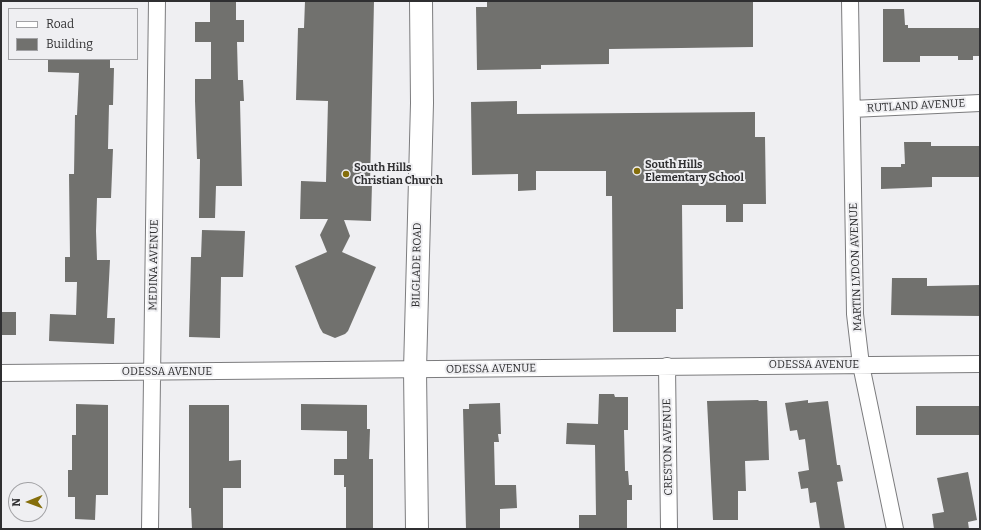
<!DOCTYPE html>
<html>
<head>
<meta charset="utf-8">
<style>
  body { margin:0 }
  #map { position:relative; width:981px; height:530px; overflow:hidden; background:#efeff2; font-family:Bitter,serif }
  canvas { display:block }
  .frame { position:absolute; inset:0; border:2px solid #2f2f31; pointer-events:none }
  .legend { position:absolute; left:8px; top:8px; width:130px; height:52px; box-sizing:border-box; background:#efeff2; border:1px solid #a2a2a5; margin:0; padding:5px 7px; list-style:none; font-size:12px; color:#2f2f31 }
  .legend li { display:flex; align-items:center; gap:8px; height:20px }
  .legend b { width:20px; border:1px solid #a2a2a5 }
  .north { position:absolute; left:8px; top:482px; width:40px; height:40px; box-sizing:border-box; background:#efeff2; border:1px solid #a2a2a5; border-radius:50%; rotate:269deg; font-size:11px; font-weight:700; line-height:16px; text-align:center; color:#2f2f31 }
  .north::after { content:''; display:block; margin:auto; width:14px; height:18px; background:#856e0b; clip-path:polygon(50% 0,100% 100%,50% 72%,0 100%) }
</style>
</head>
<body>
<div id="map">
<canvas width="981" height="530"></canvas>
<div class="frame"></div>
<ul class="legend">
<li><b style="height:5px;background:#fff"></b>Road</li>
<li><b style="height:11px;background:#71716e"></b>Building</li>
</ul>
<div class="north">N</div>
</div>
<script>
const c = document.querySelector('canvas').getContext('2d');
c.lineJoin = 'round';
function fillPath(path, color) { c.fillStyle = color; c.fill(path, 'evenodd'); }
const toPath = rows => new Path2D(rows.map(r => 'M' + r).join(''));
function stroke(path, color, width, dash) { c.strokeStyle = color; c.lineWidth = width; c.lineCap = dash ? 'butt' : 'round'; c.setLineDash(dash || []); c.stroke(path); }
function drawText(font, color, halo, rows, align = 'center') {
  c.font = font + ' Bitter,serif'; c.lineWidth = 4; c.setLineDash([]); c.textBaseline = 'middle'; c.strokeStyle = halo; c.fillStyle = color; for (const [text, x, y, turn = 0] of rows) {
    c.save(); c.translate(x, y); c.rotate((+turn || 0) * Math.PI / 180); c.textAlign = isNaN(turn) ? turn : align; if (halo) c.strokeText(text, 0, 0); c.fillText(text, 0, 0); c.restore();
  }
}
fillPath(toPath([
  [210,1,236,1,236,20,244,20,244,42,237,42,238,80,243,80,244,101,240,101,242,186,216,186,215,218,199,218,200,159,197,159,195,101,195,79,211,79,211,42,195,42,195,22,210,22],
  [305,1,374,1,370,183,372,183,371,221,344,220,350,236,342,252,376,267,348,331,345,334,335,338,323,333,320,328,295,266,327,252,320,235,328,219,300,219,301,181,326,182,328,101,296,100,298,28,304,28],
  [487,1,753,1,753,47,609,49,609,64,541,65,541,69,477,70,476,7,487,7],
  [883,9,904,9,905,25,908,25,908,28,980,28,980,56,973,56,973,60,958,60,958,56,920,56,920,62,883,62],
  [48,59,110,59,110,68,114,68,113,105,109,105,108,149,113,149,111,198,97,198,96,231,97,260,110,260,107,318,115,318,114,344,49,341,50,314,76,315,77,282,65,282,65,257,70,257,69,174,74,174,75,115,77,115,79,73,48,72],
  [517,101,517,114,755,112,755,137,765,137,766,204,743,204,743,222,726,222,726,205,682,205,683,309,676,309,676,332,613,332,612,196,606,196,606,171,536,171,536,190,518,191,518,174,472,175,471,102],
  [904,142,931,142,931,146,980,146,980,177,932,177,932,187,881,189,881,167,901,167,901,164,905,164],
  [202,230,245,231,243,277,221,277,220,338,189,337,191,257,201,257],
  [892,278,927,278,927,286,980,285,980,316,891,315],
  [1,312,16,312,16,335,1,335],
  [599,394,614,394,615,397,628,397,628,430,624,430,625,471,628,471,629,485,632,485,632,500,627,500,627,529,579,529,579,515,596,515,595,445,566,444,567,423,598,424],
  [758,400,759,401,767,401,769,460,745,461,746,491,738,491,738,520,713,520,707,401],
  [808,400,808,403,828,401,837,465,840,465,843,481,837,482,845,529,820,529,816,502,810,503,808,488,801,489,798,472,809,470,805,439,799,440,797,430,790,431,785,403],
  [500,403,501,434,498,434,499,442,494,442,495,485,516,485,517,508,500,509,500,529,466,529,463,409,469,409,469,404],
  [76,404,108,405,108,495,96,495,95,520,75,519,75,497,68,497,68,470,72,470,72,435,76,435],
  [301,404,367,405,367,429,370,429,369,459,373,459,373,529,346,529,346,487,344,487,344,475,334,475,334,459,347,459,347,431,301,430],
  [189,405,229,405,229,461,241,460,241,488,223,488,223,529,192,529,191,508,189,508],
  [916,406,980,406,980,435,916,435],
  [968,472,977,520,968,522,969,529,934,529,932,514,944,512,937,478]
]), '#71716e');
const street = toPath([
  [850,1,855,314,861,365,895,529],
  [852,109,980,103],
  [667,366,669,529],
  [1,373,980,364],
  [150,529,157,1]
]);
const secondary = toPath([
  [417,529,415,370,422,103,421,1]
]);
stroke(street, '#7c7c7e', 18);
stroke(secondary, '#7c7c7e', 24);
stroke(street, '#fff', 16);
stroke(secondary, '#fff', 22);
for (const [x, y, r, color] of [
  [637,171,4,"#856e0b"],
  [346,174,4,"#856e0b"]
]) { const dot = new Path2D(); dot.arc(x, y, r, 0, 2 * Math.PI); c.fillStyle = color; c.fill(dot); stroke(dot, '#efeff2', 1.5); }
drawText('11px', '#2f2f31', '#efeff2', [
  ["RUTLAND AVENUE",916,106,-3],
  ["MEDINA AVENUE",154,265,-89],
  ["BILGLADE ROAD",417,265,-89],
  ["MARTIN LYDON AVENUE",856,267,-92],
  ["ODESSA AVENUE",814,365],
  ["ODESSA AVENUE",491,369,-1],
  ["ODESSA AVENUE",167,372],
  ["CRESTON AVENUE",668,447,-91]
]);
drawText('bold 11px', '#2f2f31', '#efeff2', [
  ["South Hills",645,165],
  ["Elementary School",645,178],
  ["South Hills",354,168],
  ["Christian Church",354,181]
], 'left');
</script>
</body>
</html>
